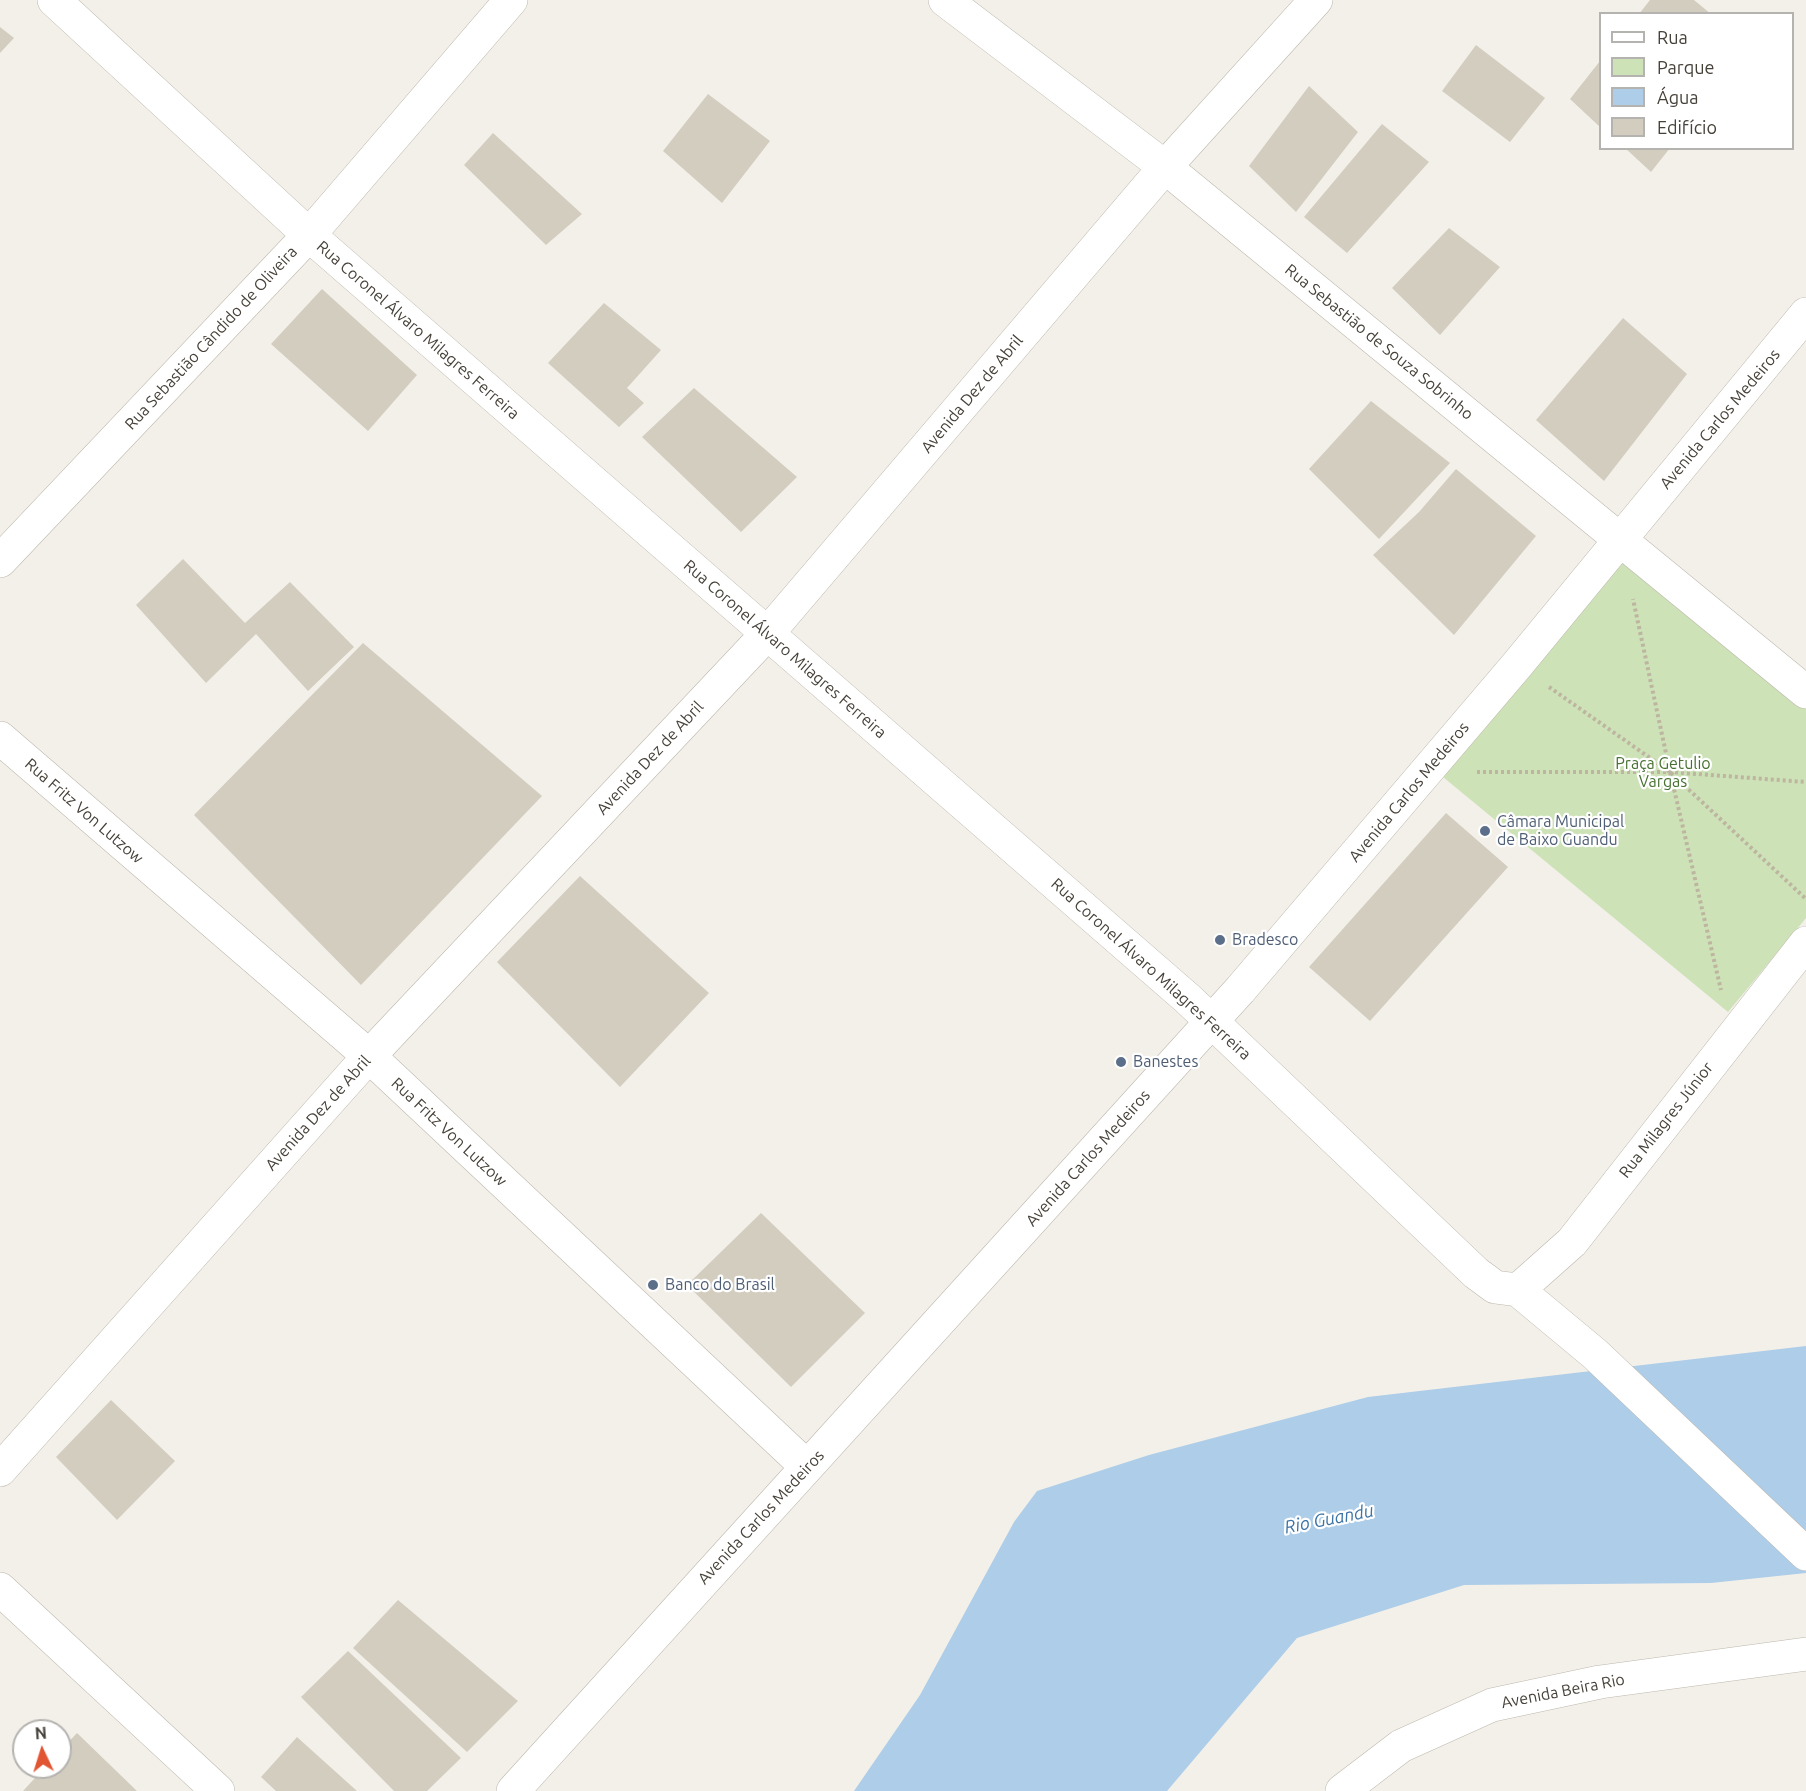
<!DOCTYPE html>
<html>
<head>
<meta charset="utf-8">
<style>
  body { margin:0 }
  #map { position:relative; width:1806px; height:1791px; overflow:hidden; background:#f3f0ea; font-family:Ubuntu,sans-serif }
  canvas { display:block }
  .legend { position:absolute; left:1599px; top:12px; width:195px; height:138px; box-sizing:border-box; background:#fff; border:2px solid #b5b3b0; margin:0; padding:8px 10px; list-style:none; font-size:18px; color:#464139 }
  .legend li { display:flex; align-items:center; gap:12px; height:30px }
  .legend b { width:30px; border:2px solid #b5b3b0 }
  .north { position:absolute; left:12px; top:1719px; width:60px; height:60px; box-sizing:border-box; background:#fff; border:2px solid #b5b3b0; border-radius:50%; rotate:356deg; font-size:16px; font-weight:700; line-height:24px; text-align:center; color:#464139 }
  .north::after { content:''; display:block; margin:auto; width:21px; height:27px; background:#e25532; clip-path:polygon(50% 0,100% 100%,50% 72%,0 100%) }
</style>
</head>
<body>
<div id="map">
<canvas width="1806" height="1791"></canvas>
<ul class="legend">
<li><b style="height:8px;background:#fff"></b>Rua</li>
<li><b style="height:16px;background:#cde2b7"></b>Parque</li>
<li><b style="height:16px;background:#adcde8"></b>Água</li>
<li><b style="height:16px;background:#d3cdc0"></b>Edifício</li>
</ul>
<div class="north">N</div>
</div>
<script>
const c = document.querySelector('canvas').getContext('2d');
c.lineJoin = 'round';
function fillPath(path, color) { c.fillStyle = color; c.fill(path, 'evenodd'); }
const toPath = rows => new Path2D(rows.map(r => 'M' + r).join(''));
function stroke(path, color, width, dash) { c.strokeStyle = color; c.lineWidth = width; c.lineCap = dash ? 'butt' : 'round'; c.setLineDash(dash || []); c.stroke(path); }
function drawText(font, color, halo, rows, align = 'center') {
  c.font = font + ' Ubuntu,sans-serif'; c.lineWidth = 4.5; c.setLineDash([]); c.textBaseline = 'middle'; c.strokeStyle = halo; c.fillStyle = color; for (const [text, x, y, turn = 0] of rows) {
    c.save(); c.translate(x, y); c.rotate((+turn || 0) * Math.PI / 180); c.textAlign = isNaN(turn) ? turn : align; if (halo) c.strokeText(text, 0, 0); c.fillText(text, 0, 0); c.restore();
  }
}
fillPath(toPath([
  [1625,558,1806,708,1806,918,1728,1012,1443,777]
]), '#cde2b7');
fillPath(toPath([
  [1806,1346,1806,1573,1711,1583,1464,1585,1297,1638,1167,1791,854,1791,920,1695,1014,1522,1037,1491,1149,1455,1368,1397]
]), '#adcde8');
fillPath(toPath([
  [1650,0,1694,0,1711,14,1639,14],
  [0,27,14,38,0,53],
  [1476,45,1545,98,1510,142,1442,91],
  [1600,61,1600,127,1570,99],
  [1309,86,1358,132,1296,212,1249,166],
  [708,94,770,141,722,203,663,151],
  [1382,124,1429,162,1347,253,1304,217],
  [493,133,582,214,546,245,464,165],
  [1625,148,1670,148,1651,172],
  [1449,228,1500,267,1440,335,1392,288],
  [322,289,417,375,368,431,271,344],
  [604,303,661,350,627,388,644,403,619,427,548,363],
  [1623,318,1687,374,1604,481,1536,420],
  [694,388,797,477,741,532,642,437],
  [1371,401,1450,463,1379,539,1309,469],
  [1456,469,1536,536,1454,635,1373,555,1419,512],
  [183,559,245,623,290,582,354,647,308,691,256,634,206,683,136,605],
  [363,643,542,796,361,985,194,815],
  [1446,813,1508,867,1370,1021,1309,967],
  [580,876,709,993,620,1087,497,962],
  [761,1213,865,1313,791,1387,687,1285],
  [111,1400,175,1461,117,1520,56,1457],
  [398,1600,518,1701,467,1752,353,1648],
  [348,1651,461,1758,427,1791,394,1791,301,1697],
  [77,1733,137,1791,23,1791,45,1767,60,1767,60,1751],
  [297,1737,357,1791,276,1791,261,1777]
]), '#d3cdc0');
const minor = toPath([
  [54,0,309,235,1188,999,1476,1273,1495,1287,1518,1290],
  [945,0,1165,167,1806,692],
  [0,561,309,235,511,0],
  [369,1056,806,1466],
  [1518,1290,1572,1242,1806,943],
  [1518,1290,1595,1354,1806,1554],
  [513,1791,1240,990,1517,665,1806,314],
  [1342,1791,1401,1746,1492,1705,1600,1682,1806,1654]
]);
const tertiary = toPath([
  [0,738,369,1056],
  [0,1470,369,1056,767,634,1165,167,1316,0],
  [0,1589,218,1791]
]);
stroke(minor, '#bdb8ad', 34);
stroke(tertiary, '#bdb8ad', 34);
stroke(toPath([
  [1549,687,1670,772,1633,599],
  [1477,772,1670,772,1806,782],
  [1670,772,1721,990],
  [1671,773,1806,899]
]), '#bdb5a0', 4, [3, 3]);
stroke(minor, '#fff', 33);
stroke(tertiary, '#fff', 33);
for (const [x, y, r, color] of [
  [1485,831,6,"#5c6f8a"],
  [1220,940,6,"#5c6f8a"],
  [1121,1062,6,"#5c6f8a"],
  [653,1285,6,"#5c6f8a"]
]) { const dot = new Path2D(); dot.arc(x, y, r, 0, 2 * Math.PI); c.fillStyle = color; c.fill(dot); stroke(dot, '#fff', 2); }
drawText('16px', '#464139', '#fff', [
  ["Rua Coronel Álvaro Milagres Ferreira",418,330,41],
  ["Rua Sebastião Cândido de Oliveira",211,338,-47],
  ["Rua Sebastião de Souza Sobrinho",1379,342,39],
  ["Avenida Dez de Abril",972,394,-50],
  ["Avenida Carlos Medeiros",1720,419,-50],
  ["Rua Coronel Álvaro Milagres Ferreira",785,649,41],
  ["Avenida Dez de Abril",650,758,-47],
  ["Avenida Carlos Medeiros",1409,792,-50],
  ["Rua Fritz Von Lutzow",84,811,41],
  ["Rua Coronel Álvaro Milagres Ferreira",1151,969,42],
  ["Avenida Dez de Abril",318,1113,-48],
  ["Rua Milagres Júnior",1666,1120,-52],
  ["Rua Fritz Von Lutzow",449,1132,43],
  ["Avenida Carlos Medeiros",1088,1158,-48],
  ["Avenida Carlos Medeiros",761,1517,-47],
  ["Avenida Beira Rio",1563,1691,-11]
]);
drawText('16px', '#477132', '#fff', [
  ["Praça Getulio",1663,764],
  ["Vargas",1663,782]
]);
drawText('16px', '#4e5e75', '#fff', [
  ["Câmara Municipal",1497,822],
  ["de Baixo Guandu",1497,840],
  ["Bradesco",1232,940],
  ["Banestes",1133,1062],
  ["Banco do Brasil",665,1285]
], 'left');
drawText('italic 18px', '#3d74a6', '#fff', [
  ["Rio Guandu",1329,1519,-11]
]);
</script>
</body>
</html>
